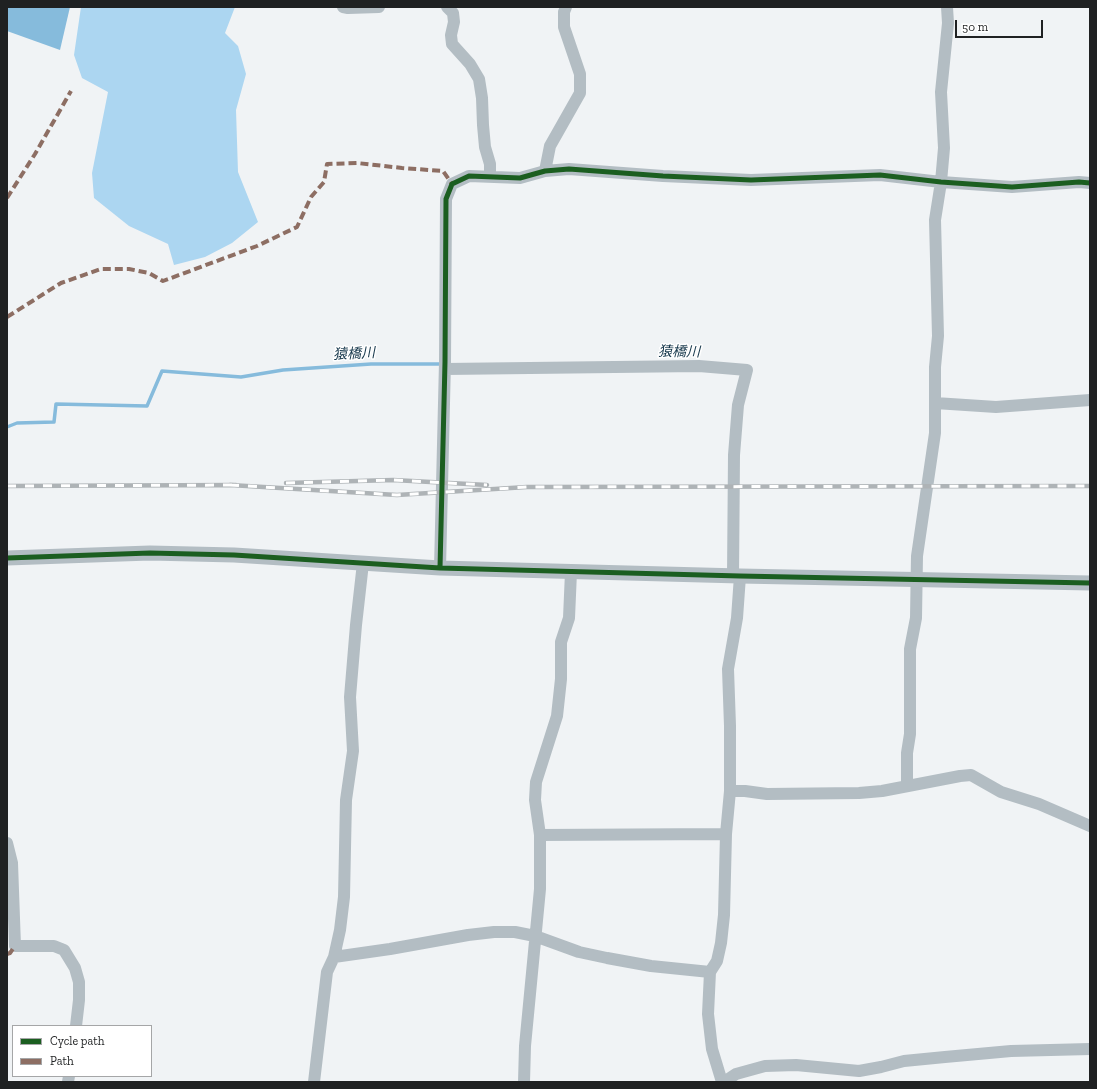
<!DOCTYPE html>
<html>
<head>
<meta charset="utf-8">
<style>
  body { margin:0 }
  #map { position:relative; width:1097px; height:1089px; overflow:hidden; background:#f0f3f5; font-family:"Zilla Slab",serif }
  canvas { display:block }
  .frame { position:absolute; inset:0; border:8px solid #1f2122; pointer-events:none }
  .legend { position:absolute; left:12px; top:1025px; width:140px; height:52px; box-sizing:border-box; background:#fff; border:1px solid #a5a6a7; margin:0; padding:5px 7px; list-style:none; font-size:12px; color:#1f2122 }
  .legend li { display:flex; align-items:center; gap:8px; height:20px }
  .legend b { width:20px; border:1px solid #a5a6a7 }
  .scale { position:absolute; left:955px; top:20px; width:88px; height:18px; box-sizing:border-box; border:2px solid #1f2122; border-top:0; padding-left:5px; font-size:12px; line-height:14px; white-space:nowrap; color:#1f2122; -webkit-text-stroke:3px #fff; paint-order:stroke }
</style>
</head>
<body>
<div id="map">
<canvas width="1097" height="1089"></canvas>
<div class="frame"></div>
<ul class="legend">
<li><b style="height:5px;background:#1b5e20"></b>Cycle path</li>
<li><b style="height:5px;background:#8d6e63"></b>Path</li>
</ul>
<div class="scale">50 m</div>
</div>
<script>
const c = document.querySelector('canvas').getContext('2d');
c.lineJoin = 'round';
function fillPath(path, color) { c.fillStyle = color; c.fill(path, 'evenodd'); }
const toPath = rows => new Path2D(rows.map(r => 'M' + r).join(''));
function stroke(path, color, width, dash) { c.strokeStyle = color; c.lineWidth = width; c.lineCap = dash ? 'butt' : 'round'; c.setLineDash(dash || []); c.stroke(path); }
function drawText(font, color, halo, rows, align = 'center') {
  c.font = font + ' "Zilla Slab","Noto Sans JP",serif'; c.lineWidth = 3; c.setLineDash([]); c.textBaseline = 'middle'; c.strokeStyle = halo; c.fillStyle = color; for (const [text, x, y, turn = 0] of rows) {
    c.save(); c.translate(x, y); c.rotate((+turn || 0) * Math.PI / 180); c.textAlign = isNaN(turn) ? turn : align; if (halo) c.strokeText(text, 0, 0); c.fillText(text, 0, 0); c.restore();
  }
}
fillPath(toPath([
  [81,7,235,7,225,33,238,46,246,74,236,110,238,172,258,222,232,243,205,257,174,265,168,244,129,226,94,198,92,173,108,92,82,78,74,55]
]), '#acd6f1');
fillPath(toPath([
  [7,7,70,7,60,50,7,31]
]), '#86bbdc');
stroke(toPath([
  [7,427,17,423,54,422,56,404,147,406,162,371,241,377,283,370,371,364,443,364]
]), '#86bbdc', 3.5);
stroke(toPath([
  [343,7,348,8,379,7],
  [447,7,453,13,454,22,451,35,452,44,470,64,479,79,482,98,483,125,485,147,490,164,490,176],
  [545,171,550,146,580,93,580,74,564,27,564,12,566,7],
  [445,369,699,366,747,370,738,405,734,455,733,576],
  [935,403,996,407,1090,400],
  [440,568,445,362,446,199,452,184,469,176,520,178,545,171,569,169,663,176,751,180,880,175,941,182,1012,187,1079,182,1090,183],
  [907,786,907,753,910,734,910,649,916,618,917,556,935,433,935,367,938,336,935,220,941,182,944,148,941,92,948,23,947,7],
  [730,791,745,791,767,794,859,793,882,791,960,776,971,775,1001,792,1039,804,1090,826],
  [540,835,726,834],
  [7,843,12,863,15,946,54,946,64,950,75,968,79,982,79,1000,76,1026],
  [334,957,390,949,468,935,494,932,515,932,535,936,579,952,607,958,651,966,710,972],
  [68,1082,69,1076],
  [314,1082,327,972,334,957,340,930,344,897,346,800,353,751,350,697,356,625,363,563],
  [524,1082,525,1046,540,889,540,835,535,800,536,782,557,716,561,679,561,642,569,618,571,572],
  [722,1082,712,1049,708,1014,710,972,717,961,721,943,724,915,726,834,730,791,730,726,728,669,737,618,740,576],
  [724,1082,736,1074,765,1066,796,1065,859,1071,881,1067,904,1061,945,1057,1011,1051,1090,1049]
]), '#b3bdc3', 12);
stroke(toPath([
  [7,558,150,553,234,555,440,568,740,576,1090,583]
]), '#b3bdc3', 15);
const rail = toPath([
  [286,483,393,480,487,485],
  [230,485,397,495,527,487,1090,486],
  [7,486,236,485]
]);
stroke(rail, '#aeb3b6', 4.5);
stroke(rail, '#fff', 3, [9]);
stroke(toPath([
  [7,198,35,154,71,91],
  [7,317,61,283,101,269,129,269,149,273,163,281,257,246,297,227,311,197,324,182,327,164,357,163,402,168,443,171,452,184],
  [7,954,10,953,15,946]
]), '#8d6e63', 4, [8, 4]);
stroke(toPath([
  [7,558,150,553,234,555,440,568,740,576,1090,583],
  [440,568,445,362,446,199,452,184,469,176,520,178,545,171,569,169,663,176,751,180,880,175,941,182,1012,187,1079,182,1090,183]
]), '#1b5e20', 5);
drawText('italic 14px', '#17384c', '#fff', [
  ["猿橋川",679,352,1],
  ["猿橋川",354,354,-3]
]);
</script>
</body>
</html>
